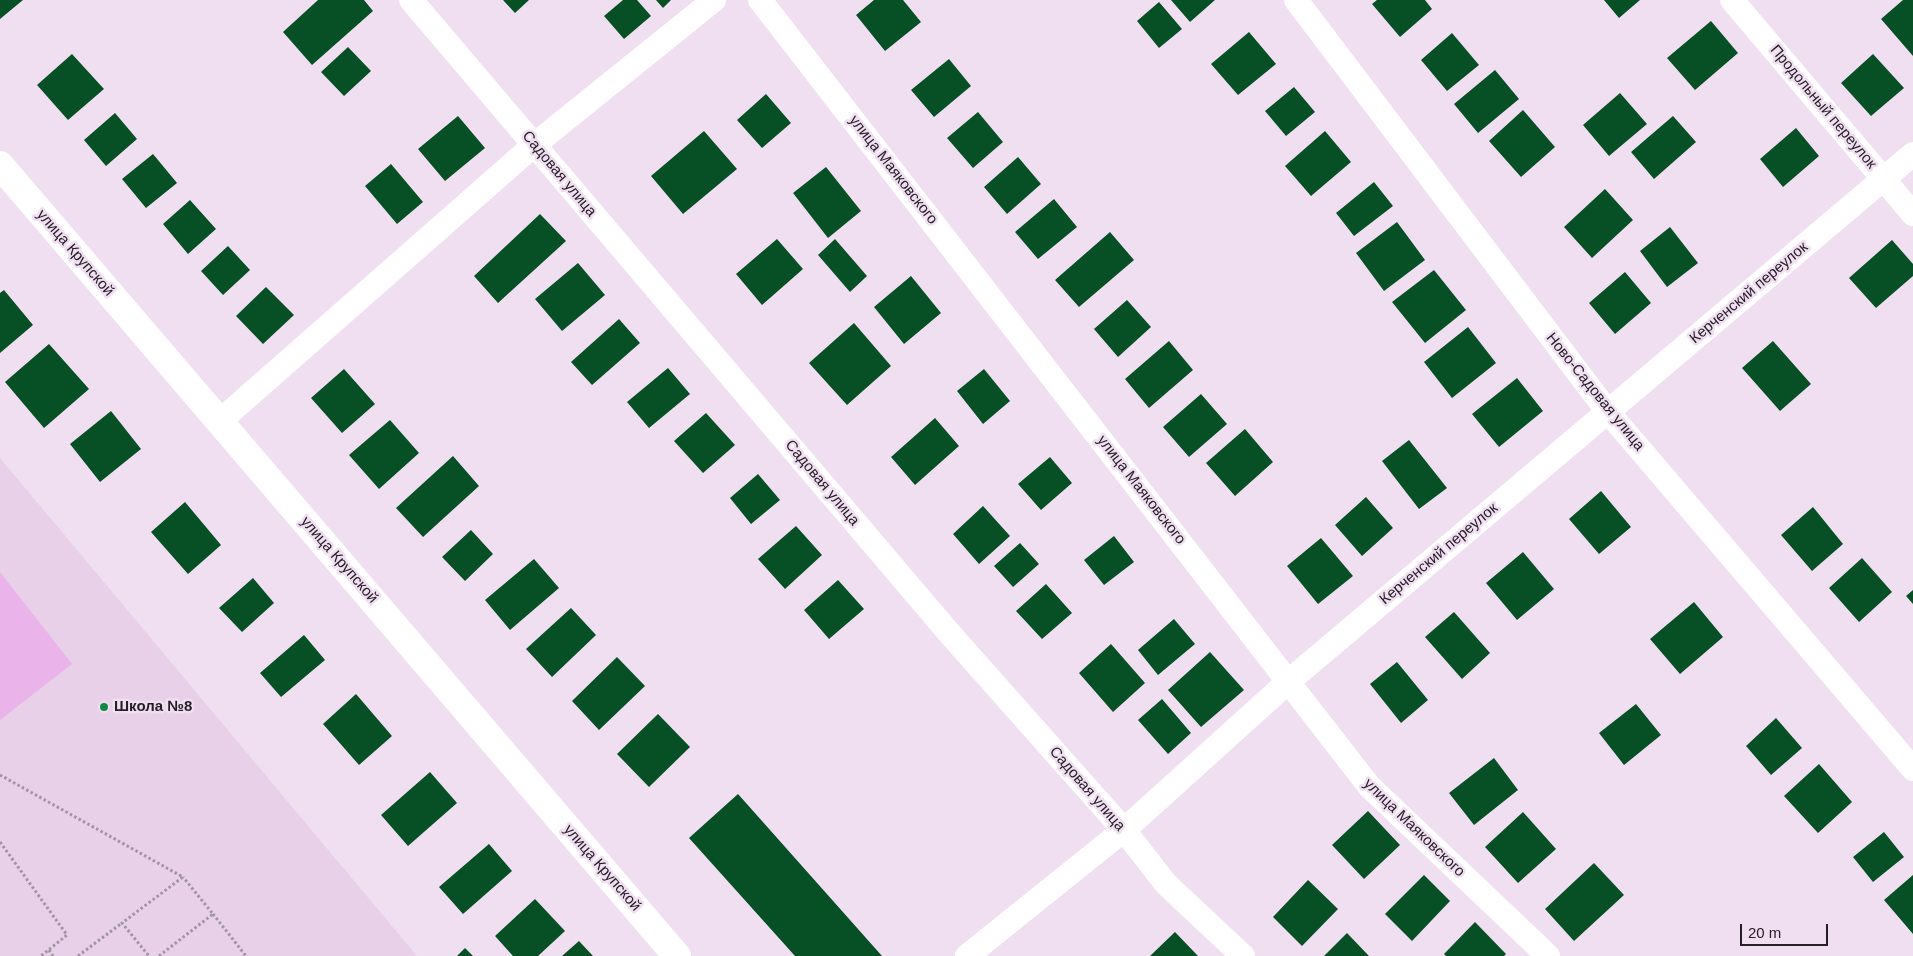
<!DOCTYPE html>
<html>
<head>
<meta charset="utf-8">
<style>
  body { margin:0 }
  #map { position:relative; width:1913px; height:956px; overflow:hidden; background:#f0def1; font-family:Arial,sans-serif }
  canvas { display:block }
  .scale { position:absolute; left:1740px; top:924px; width:88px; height:22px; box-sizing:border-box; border:2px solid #262026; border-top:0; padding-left:6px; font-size:15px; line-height:18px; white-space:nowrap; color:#262026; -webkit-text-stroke:4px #f0def1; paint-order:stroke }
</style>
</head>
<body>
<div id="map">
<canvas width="1913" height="956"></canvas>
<div class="scale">20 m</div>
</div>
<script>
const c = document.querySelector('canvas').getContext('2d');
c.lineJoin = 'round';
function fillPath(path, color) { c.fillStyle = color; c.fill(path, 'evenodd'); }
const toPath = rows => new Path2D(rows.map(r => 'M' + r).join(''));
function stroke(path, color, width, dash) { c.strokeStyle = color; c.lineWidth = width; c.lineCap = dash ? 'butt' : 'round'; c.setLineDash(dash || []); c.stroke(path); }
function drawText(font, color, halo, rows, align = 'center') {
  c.font = font + ' Arial,sans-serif'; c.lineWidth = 5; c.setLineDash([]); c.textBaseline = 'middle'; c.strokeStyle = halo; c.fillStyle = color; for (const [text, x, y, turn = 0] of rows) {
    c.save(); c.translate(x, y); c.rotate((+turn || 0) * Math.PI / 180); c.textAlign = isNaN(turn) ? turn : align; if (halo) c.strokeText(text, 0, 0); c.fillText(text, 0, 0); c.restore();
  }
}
fillPath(toPath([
  [0,458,417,956,0,956]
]), '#e8d0e8');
fillPath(toPath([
  [0,572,72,664,0,720]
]), '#eab4eb');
fillPath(toPath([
  [0,0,23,0,0,19],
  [318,0,364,0,373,11,312,65,283,32],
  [503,0,529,0,515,13],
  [623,0,637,0,651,16,624,39,604,16],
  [656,0,671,0,663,8],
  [874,0,903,0,921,22,885,51,856,15],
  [1171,0,1215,0,1190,22],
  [1377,0,1425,0,1432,9,1400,37,1372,4],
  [1604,0,1640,0,1619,18],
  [1903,0,1913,0,1913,56,1881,19],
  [1159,2,1182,29,1159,48,1137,21],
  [1711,21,1738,53,1695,90,1667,58],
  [1249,32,1276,64,1238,95,1211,64],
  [1452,33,1479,65,1447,91,1421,60],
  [348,47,371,71,344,96,321,72],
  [72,54,104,89,68,120,37,85],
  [1873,54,1904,88,1871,116,1841,83],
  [949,59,971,86,934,117,911,90],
  [1495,70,1519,99,1478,133,1454,104],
  [1294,87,1315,112,1286,136,1265,111],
  [1620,93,1647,124,1609,156,1583,125],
  [766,94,791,123,762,148,737,120],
  [1523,110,1555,147,1521,177,1489,141],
  [978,112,1003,142,973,168,947,138],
  [115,113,137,139,106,166,84,140],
  [458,116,485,148,445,181,418,149],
  [1673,116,1696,142,1654,179,1631,152],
  [1796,128,1819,156,1783,187,1760,159],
  [704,131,737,169,683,214,651,176],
  [1325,131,1351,162,1311,196,1285,166],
  [153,154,177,183,146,208,122,179],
  [1018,157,1041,184,1007,214,984,187],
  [391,164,423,202,397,224,365,186],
  [826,167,861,211,828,238,793,193],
  [1374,182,1393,206,1354,236,1336,213],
  [1605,189,1633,220,1592,258,1564,227],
  [1054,199,1077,227,1038,259,1015,232],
  [190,200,216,229,188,254,163,224],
  [540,214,566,241,498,303,474,276],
  [1397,222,1425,260,1384,291,1356,253],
  [1670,227,1698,263,1667,287,1640,251],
  [1110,232,1134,260,1079,307,1055,280],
  [777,239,803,269,762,305,736,274],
  [835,239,867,276,850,292,818,255],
  [1892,240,1913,264,1913,276,1876,308,1849,278],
  [228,246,250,270,223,295,201,271],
  [578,263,605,295,562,331,535,299],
  [1434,270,1466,310,1425,343,1392,302],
  [1625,272,1651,303,1615,334,1589,303],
  [911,276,941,313,904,344,874,307],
  [266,287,294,315,263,344,236,316],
  [4,290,33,325,0,353,0,293],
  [1127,300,1151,327,1118,357,1094,329],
  [619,319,640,343,592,385,571,362],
  [854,323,891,366,847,405,809,363],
  [1468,327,1496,363,1452,398,1424,362],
  [1169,341,1193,370,1149,408,1125,379],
  [1773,341,1811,384,1780,411,1742,368],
  [49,344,89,389,44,428,5,382],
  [668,368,690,394,649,428,627,402],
  [344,369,375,404,342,433,311,398],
  [984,369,1010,401,983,424,957,391],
  [1517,378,1543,411,1499,447,1472,414],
  [1201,394,1227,424,1189,457,1163,427],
  [111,411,141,449,100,482,70,444],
  [706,413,735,445,703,473,674,441],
  [935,418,959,446,915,485,891,457],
  [390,420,419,453,379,489,349,455],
  [1245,429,1273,462,1235,496,1206,463],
  [1409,440,1447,488,1419,509,1382,461],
  [453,456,479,486,423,537,396,508],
  [1050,457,1072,483,1041,510,1018,484],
  [758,474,780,500,751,524,730,498],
  [1601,491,1631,527,1599,554,1569,519],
  [1366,497,1393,528,1362,556,1335,525],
  [185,502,221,545,188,574,151,532],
  [983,506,1010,536,979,564,953,534],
  [1813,507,1843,544,1812,571,1781,535],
  [796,526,822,555,785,589,758,559],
  [471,530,493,554,465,581,442,557],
  [1114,536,1134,562,1104,585,1084,560],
  [1321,538,1353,576,1318,604,1287,566],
  [1020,543,1039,564,1013,587,994,566],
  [1523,552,1554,589,1517,620,1486,583],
  [1862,558,1892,592,1859,622,1829,588],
  [534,559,559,588,510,630,485,600],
  [253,578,274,603,242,632,219,608],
  [838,580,864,609,829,639,804,610],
  [1046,584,1072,613,1042,639,1016,611],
  [1913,590,1913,604,1906,596],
  [1694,602,1723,637,1680,674,1650,639],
  [571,608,596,635,552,677,526,649],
  [1454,612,1490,653,1462,679,1425,637],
  [1174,619,1195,644,1158,675,1138,650],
  [304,635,325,660,281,697,260,673],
  [1111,644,1145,683,1113,712,1079,673],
  [1210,652,1244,690,1201,727,1168,690],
  [617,657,645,686,599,730,572,701],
  [1397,662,1428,700,1401,723,1370,684],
  [356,694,392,736,359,765,323,724],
  [1162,699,1191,733,1168,754,1138,720],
  [1636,704,1661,735,1624,765,1599,733],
  [658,714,690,747,649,787,617,754],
  [1776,718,1802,748,1771,775,1746,746],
  [1494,758,1518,790,1474,825,1449,793],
  [1819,764,1852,802,1818,833,1784,796],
  [430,772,457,803,408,846,381,815],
  [738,794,882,956,795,956,689,838],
  [1368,811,1400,845,1364,879,1332,845],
  [1523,812,1556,849,1518,883,1485,847],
  [1884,832,1904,857,1873,882,1853,857],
  [489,844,512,871,463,914,439,887],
  [1594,863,1624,895,1574,941,1545,909],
  [1424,875,1450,901,1412,941,1385,914],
  [1913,875,1913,934,1884,900],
  [1308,880,1338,909,1302,946,1273,917],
  [535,899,565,931,538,956,513,956,495,936],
  [1475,922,1506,954,1504,956,1446,956,1444,954],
  [1175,932,1198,956,1150,956],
  [1347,933,1369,956,1324,956],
  [579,941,593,956,562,956],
  [465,948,473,956,457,956]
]), '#074f24');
stroke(toPath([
  [0,775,183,877,122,923,149,956],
  [0,842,67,935,41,956],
  [213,914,246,956],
  [49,950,53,956],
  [78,956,122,923],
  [159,956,213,914,183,877]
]), '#a194a2', 3, [2.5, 2.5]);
stroke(toPath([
  [411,0,950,634,1124,830,1166,884,1243,956],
  [760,0,1369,786,1548,956],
  [1296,0,1608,412,1913,769],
  [1732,0,1913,214],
  [220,421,534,145,714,0],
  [967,956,1124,830,1289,681,1913,154]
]), '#fff', 24);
stroke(toPath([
  [0,165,677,956]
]), '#fff', 28);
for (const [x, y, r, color] of [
  [104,707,5,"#128943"]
]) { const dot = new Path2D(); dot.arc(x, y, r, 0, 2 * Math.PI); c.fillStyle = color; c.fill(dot); stroke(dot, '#f0def1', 2); }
drawText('15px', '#262026', '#f0def1', [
  ["Продольный переулок",1823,107,50],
  ["улица Маяковского",893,170,52],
  ["Садовая улица",559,174,50],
  ["улица Крупской",75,253,49],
  ["Керченский переулок",1749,293,-40],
  ["Ново-Садовая улица",1595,392,51],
  ["Садовая улица",822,483,50],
  ["улица Маяковского",1141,490,52],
  ["Керченский переулок",1439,554,-40],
  ["улица Крупской",339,560,49],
  ["Садовая улица",1087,789,49],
  ["улица Маяковского",1414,828,44],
  ["улица Крупской",602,868,49]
]);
drawText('bold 15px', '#262026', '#f0def1', [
  ["Школа №8",114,707]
], 'left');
</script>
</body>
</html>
